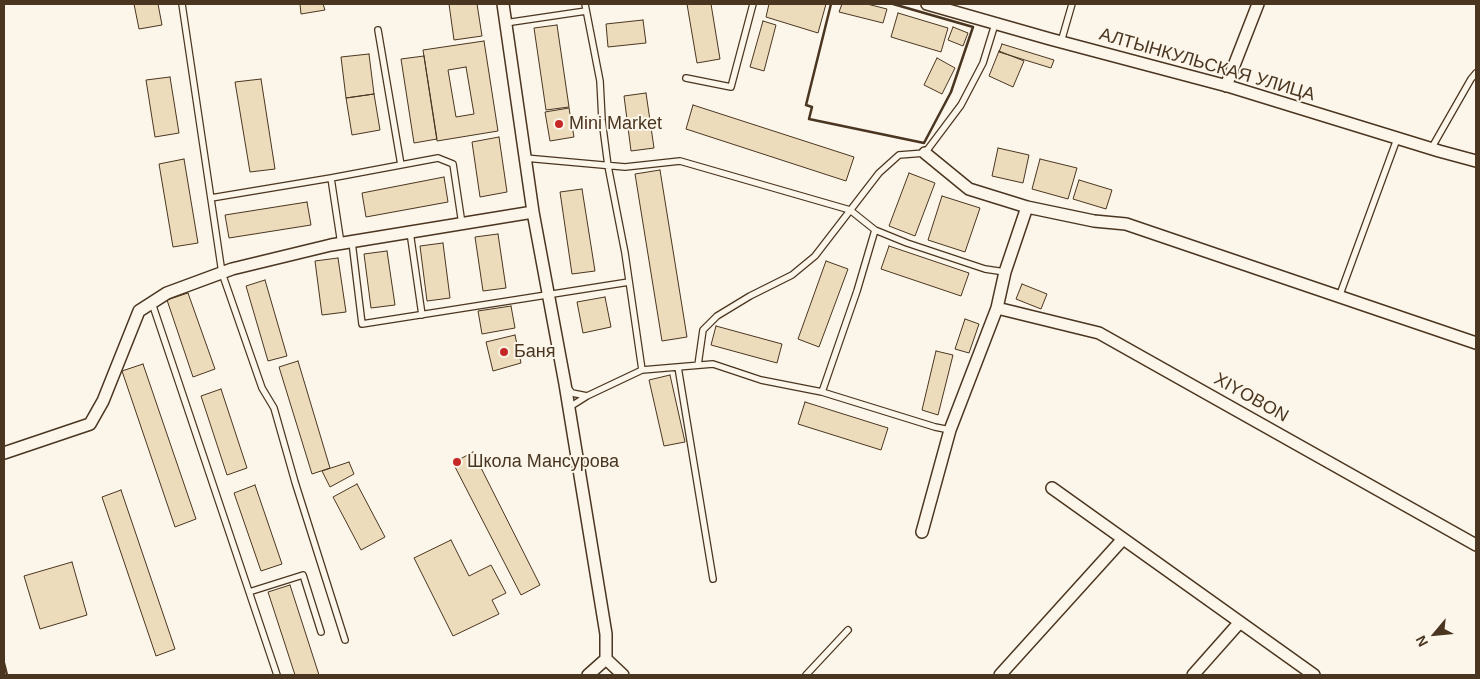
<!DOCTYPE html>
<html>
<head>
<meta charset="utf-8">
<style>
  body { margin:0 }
  #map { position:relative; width:1480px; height:679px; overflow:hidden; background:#fbf6e9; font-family:Helvetica,sans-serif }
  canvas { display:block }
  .frame { position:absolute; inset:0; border:5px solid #4a3520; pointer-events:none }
  .north { position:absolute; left:1410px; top:609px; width:50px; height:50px; -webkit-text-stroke:4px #fbf6e9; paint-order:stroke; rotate:242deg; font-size:14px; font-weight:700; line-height:20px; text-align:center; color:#4a3520 }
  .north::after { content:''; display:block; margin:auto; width:18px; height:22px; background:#4a3520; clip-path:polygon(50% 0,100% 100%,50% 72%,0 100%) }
</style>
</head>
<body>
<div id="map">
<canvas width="1480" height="679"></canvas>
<div class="frame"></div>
<div class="north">N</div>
</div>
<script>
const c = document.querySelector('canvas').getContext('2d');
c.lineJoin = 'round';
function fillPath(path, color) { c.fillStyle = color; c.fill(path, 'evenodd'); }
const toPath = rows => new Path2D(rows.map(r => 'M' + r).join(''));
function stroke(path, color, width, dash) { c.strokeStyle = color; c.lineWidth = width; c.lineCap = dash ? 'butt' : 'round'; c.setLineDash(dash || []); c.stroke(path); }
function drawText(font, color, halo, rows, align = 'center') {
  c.font = font + ' Helvetica,sans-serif'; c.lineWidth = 4; c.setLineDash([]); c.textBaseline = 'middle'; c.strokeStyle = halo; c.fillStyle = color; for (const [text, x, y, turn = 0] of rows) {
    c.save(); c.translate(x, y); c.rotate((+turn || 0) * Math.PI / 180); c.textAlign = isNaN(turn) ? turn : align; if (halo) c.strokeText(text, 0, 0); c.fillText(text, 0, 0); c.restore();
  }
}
const building = toPath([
  [134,4,158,4,162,25,139,29,134,4],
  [300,4,323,4,325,10,301,14,300,4],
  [449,4,477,4,482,36,454,40,449,4],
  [687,4,711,4,720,59,697,63,687,4],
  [769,4,826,4,818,33,766,17,769,4],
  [842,4,867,4,887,9,883,23,839,12,842,4],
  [898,13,948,28,941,52,891,37,898,13],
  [643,20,646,43,608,47,606,24,643,20],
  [763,21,776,25,764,71,750,67,763,21],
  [557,25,569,107,546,110,534,28,557,25],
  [953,27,968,33,963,46,948,40,953,27],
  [484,41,498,131,437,141,423,50,484,41],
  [1002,44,1054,60,1051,68,999,52,1002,44],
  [999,51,1024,61,1013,87,989,76,999,51],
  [369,54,374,94,346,98,341,57,369,54],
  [424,56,437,139,414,143,401,59,424,56],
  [937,58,955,68,942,94,924,85,937,58],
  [466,67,474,114,456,117,448,70,466,67],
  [170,77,179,133,155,137,146,80,170,77],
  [261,79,275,169,250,172,235,82,261,79],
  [646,93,654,148,631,151,624,96,646,93],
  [374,94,380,130,352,135,346,98,374,94],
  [693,105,854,157,846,181,686,129,693,105],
  [569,108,574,137,550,141,545,112,569,108],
  [499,137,507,192,480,197,472,142,499,137],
  [998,148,1029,155,1023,183,992,176,998,148],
  [184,159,198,243,173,247,159,164,184,159],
  [1040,159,1077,168,1068,199,1032,189,1040,159],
  [660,170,687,337,662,341,635,174,660,170],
  [909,173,935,183,915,236,889,226,909,173],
  [444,177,448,202,366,217,362,193,444,177],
  [1079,180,1112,190,1106,209,1073,199,1079,180],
  [582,189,595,271,572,274,560,192,582,189],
  [942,196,980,208,965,252,928,240,942,196],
  [307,202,311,225,229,238,225,215,307,202],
  [498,234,506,288,483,291,475,237,498,234],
  [443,243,450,298,427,301,420,246,443,243],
  [889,246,969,273,961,296,881,269,889,246],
  [387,251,395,305,371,308,364,254,387,251],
  [338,258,346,312,322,315,315,261,338,258],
  [826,261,848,269,819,347,798,339,826,261],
  [265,280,287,356,268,361,246,286,265,280],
  [1022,284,1047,294,1041,309,1016,299,1022,284],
  [188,293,215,369,193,377,167,300,188,293],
  [605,297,611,327,583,333,577,302,605,297],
  [511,306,515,328,482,334,478,311,511,306],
  [965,319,979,324,969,353,955,349,965,319],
  [716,326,782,344,777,363,711,345,716,326],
  [515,335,521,363,493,371,486,342,515,335],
  [936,351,953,355,938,415,922,410,936,351],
  [298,361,330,468,312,474,279,367,298,361],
  [143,364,196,519,175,527,122,371,143,364],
  [670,375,685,442,664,446,649,380,670,375],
  [221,389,247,468,227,475,201,396,221,389],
  [805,402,888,428,881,450,798,424,805,402],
  [473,452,540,585,521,595,453,463,473,452],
  [349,462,354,474,330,487,322,471,349,462],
  [357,484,385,537,361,550,333,497,357,484],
  [255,485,282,564,261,571,234,493,255,485],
  [121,490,175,649,156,656,102,497,121,490],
  [451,540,469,576,491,565,506,593,492,600,499,614,453,636,414,558,451,540],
  [72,562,87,615,40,629,24,576,72,562],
  [290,585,319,675,295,675,268,592,290,585]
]);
fillPath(building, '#ecdcbc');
stroke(building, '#4a3520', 1);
const lane = toPath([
  [182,4,222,273,262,388,274,408,295,482,345,640],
  [585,4,600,81,602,120,608,166,625,253,642,370],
  [505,23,586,11],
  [378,30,401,165],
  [1061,42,1072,4],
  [686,78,731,87,753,4],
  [1431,149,1471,79,1476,73],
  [525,158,625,167,680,161,850,210,875,230,907,243,985,269,1005,272],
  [211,198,331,178],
  [410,232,422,315],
  [352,242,362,324,629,282],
  [341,244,331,178,438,158,453,164,462,224],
  [1339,297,1397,139],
  [152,303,277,675],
  [698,365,703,330,717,316,750,296,792,275,815,256,879,173,899,155,925,153,961,105,983,63,995,24],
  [678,367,713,579],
  [568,388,572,393,587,396,642,370,713,364,761,380,822,392,935,427,950,430],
  [822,392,857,291,875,230],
  [568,408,587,396],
  [249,592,303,575,321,632],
  [806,675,848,630]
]);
const street = toPath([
  [503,4,533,212,565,384,606,634,606,659,588,675],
  [927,4,1050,39,1231,87,1439,151,1476,161],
  [1226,86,1258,4],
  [925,153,969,189,1027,207,1094,221,1126,224,1476,343],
  [997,308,1099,333,1476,545],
  [4,453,90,424,103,401,139,311,167,293,232,269,331,245,533,212],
  [1052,488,1314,675],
  [922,532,950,430,997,308,1005,272,1027,207],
  [606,659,623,675],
  [1000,675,1123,539],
  [1193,675,1240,622]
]);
stroke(lane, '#4a3520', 8);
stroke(street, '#4a3520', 14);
stroke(lane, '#fbf6e9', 5.5);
stroke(street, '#fbf6e9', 11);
stroke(toPath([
  [831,4,806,105,812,107,809,119,924,143,951,92,973,27,893,4],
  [4,663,7,675]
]), '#4a3520', 2.5);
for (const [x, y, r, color] of [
  [559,124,5,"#c62828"],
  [504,352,5,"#c62828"],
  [457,462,5,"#c62828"]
]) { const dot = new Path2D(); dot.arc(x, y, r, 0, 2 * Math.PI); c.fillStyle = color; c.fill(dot); stroke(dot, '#fbf6e9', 2); }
drawText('18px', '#4a3520', '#fbf6e9', [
  ["АЛТЫНКУЛЬСКАЯ УЛИЦА",1207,65,16],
  ["XIYOBON",1251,398,29]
]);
drawText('18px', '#4a3520', '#fbf6e9', [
  ["Mini Market",569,124],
  ["Баня",514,352],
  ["Школа Мансурова",467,462]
], 'left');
</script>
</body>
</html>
